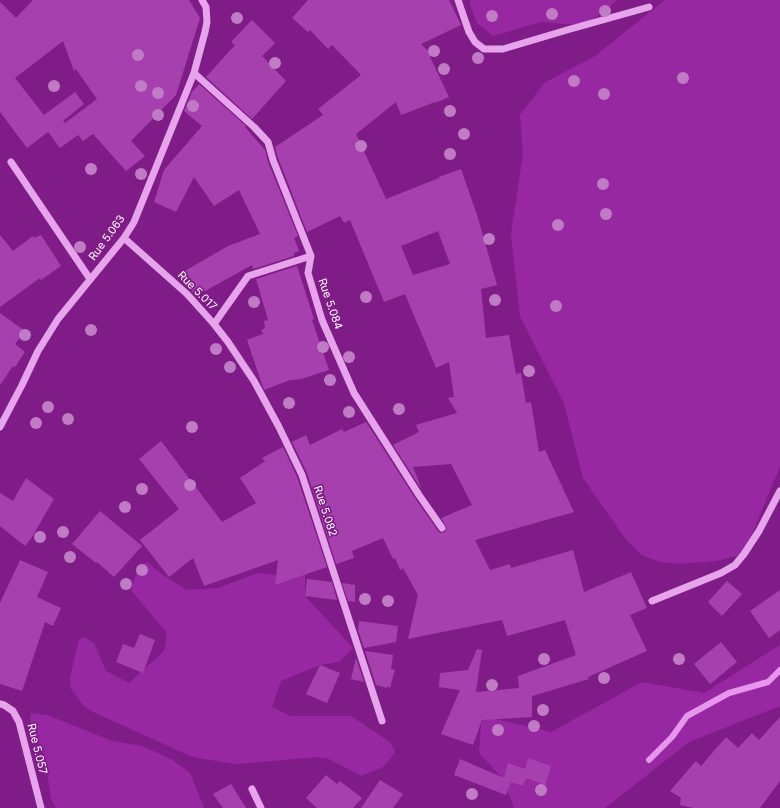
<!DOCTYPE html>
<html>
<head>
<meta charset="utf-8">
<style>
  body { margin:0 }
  canvas { display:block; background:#801c87 }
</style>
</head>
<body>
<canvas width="780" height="808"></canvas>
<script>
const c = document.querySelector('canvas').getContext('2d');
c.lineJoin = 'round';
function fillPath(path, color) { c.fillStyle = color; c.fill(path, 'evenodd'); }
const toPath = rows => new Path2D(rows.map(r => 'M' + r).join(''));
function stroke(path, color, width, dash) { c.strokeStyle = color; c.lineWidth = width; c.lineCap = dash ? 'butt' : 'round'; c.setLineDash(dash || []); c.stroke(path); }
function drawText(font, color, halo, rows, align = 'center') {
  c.font = font + ' Inter,sans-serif'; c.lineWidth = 3.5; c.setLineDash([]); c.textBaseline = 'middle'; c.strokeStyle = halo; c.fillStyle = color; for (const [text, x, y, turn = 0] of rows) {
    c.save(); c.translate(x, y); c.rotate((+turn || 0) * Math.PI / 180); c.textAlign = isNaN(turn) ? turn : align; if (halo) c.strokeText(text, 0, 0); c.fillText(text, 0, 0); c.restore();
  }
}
fillPath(toPath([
  [470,0,617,0,605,11,590,21,580,25,541,22,493,36,477,23,470,5],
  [665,0,780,0,780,466,744,554,716,561,679,564,660,562,642,555,627,541,583,478,564,403,520,316,511,234,523,154,520,115,544,83,595,56],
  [305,561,305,596,353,648,339,662,320,665,281,681,272,707,290,716,351,716,391,743,395,752,390,759,383,767,361,776,327,758,317,757,236,764,198,758,188,755,93,712,84,706,71,689,70,678,79,639,84,637,94,643,106,671,129,683,164,651,167,633,131,590,138,567,147,562,163,575,187,590,218,588,258,573,283,576],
  [780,645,780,706,689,742,605,808,514,808,504,780,479,753,481,724,486,715,495,719,551,732,642,682,704,693],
  [31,713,47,715,112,741,142,746,171,759,190,773,204,808,56,808,51,799,45,758,30,720]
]), '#9828a1');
stroke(toPath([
  [649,760,672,737,687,716,729,693,768,682,780,670]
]), '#e697ed', 6);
fillPath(toPath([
  [33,0,189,0,200,18,176,95,131,141,145,156,126,171,93,134,83,141,78,135,60,148,48,132,27,148,0,112,0,2,16,18],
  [63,41,74,71,76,69,97,99,65,123,63,121,84,104,75,92,44,115,15,78],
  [308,0,449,0,461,25,421,44,432,55,430,57,449,97,435,103,435,102,401,115,396,102,356,134,386,199,439,178,439,177,461,169,478,218,497,285,481,289,486,338,509,335,516,374,521,373,526,403,531,402,539,452,545,450,574,512,475,540,490,570,510,564,511,568,573,550,584,592,631,572,647,608,630,615,647,651,588,677,589,679,532,696,532,717,482,720,473,745,441,734,460,690,439,687,440,673,468,670,477,649,482,650,476,692,519,688,518,676,576,655,565,620,507,636,502,620,408,639,418,595,403,568,400,570,395,558,393,559,383,538,352,551,354,558,336,564,307,473,292,442,306,435,310,445,342,429,344,432,366,422,415,498,438,531,440,533,445,532,447,528,441,518,472,505,451,464,413,467,422,490,393,445,419,432,416,425,457,413,448,398,454,397,449,362,436,368,405,294,384,302,350,220,344,223,340,216,307,232,278,158,275,147,323,115,318,109,361,75,332,45,328,49,310,30,308,32,292,18],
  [438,231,450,264,413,275,401,246],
  [252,20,275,43,262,56,286,81,252,119,206,77,235,45,231,42],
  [199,84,246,126,245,127,265,150,268,162,298,236,294,238,299,251,294,253,294,256,253,269,252,265,196,296,183,281,188,276,183,272,228,246,260,234,239,190,214,206,194,177,176,212,154,202,164,170,202,126,184,111,192,92],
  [0,235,13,251,33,236,34,238,41,235,61,266,41,280,40,278,0,307],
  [297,266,314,319,312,320,329,370,301,379,290,380,264,390,247,340,263,334,261,330,265,328,264,321,268,320,256,279],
  [0,313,25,331,15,344,25,352,15,367,13,366,0,385],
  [161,441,222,522,256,503,240,478,265,461,262,458,283,447,297,477,327,567,275,585,278,560,204,586,193,558,169,577,140,540,179,509,139,459],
  [26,478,54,499,32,537,25,546,0,526,0,493,13,501],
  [100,511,142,546,114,577,97,562,96,563,72,544],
  [20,560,48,572,37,597,61,608,53,626,45,622,22,691,0,684,0,603],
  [307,579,332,582,337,600,305,596],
  [727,581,742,594,722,616,708,602],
  [342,583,355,585,355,602,348,601],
  [780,590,780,630,769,638,750,611],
  [359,621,398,626,396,642,364,648,358,630],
  [140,634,155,640,143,673,116,662,123,644,134,648],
  [721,642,737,662,710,684,694,664],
  [365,651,393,655,391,669,395,670,390,688,387,686,387,688,376,685],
  [356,658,364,682,351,679],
  [320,665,340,673,327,703,306,694],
  [780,717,780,781,760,808,693,808,680,805,681,798,670,791,696,761,701,766,726,737,738,748,752,733,759,740],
  [528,758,551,766,545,785,526,778,523,786,511,782,506,795,454,775,460,759,504,778,508,763,525,769],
  [326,775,337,784,340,781,362,798,353,808,317,808,306,798],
  [380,780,403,794,393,808,361,808],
  [231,784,246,808,223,808,213,794]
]), '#a640ae');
stroke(toPath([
  [458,0,469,32,475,42,484,49,503,49,567,30,649,7],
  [194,73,254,127,268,142,273,160,311,256,308,273,322,320,354,393,419,495,442,528],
  [11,162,90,279],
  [124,238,187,294,214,324,248,276,311,256],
  [214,324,228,342,254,381,279,427,302,475,382,721],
  [0,427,22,385,38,351,58,319,124,238,134,222,194,73,205,32,207,22,206,7,202,0],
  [652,601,721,573,735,565,744,554,759,531,780,491],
  [0,704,4,705,13,711,19,722,41,808],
  [252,789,261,808]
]), '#e6a4eb', 7);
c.fillStyle = '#c07bc5';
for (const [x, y] of [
  [605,11],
  [552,14],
  [492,16],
  [237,18],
  [434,51],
  [138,55],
  [478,58],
  [275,63],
  [444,69],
  [683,78],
  [574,81],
  [54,86],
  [141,86],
  [158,93],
  [604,94],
  [193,106],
  [450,111],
  [158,115],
  [464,134],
  [361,146],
  [450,154],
  [91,169],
  [141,174],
  [603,184],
  [606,214],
  [558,225],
  [489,239],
  [80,247],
  [366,297],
  [495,300],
  [254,302],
  [556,306],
  [91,330],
  [25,335],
  [323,347],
  [216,349],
  [349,357],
  [230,367],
  [529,371],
  [330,380],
  [289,403],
  [48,407],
  [399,409],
  [349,412],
  [68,419],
  [36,423],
  [192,427],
  [190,485],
  [142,489],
  [125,507],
  [63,532],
  [40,537],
  [70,557],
  [142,570],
  [126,584],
  [365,599],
  [388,601],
  [544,659],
  [679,659],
  [604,678],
  [492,685],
  [543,710],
  [534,726],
  [498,730],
  [541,790],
  [472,794]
]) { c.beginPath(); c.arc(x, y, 6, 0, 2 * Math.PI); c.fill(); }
drawText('11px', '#fff', '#801c87', [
  ["Rue 5.063",107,238,-54],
  ["Rue 5.017",197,291,45],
  ["Rue 5.084",330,304,71],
  ["Rue 5.082",325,511,72],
  ["Rue 5.057",37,749,76]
]);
</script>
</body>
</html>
